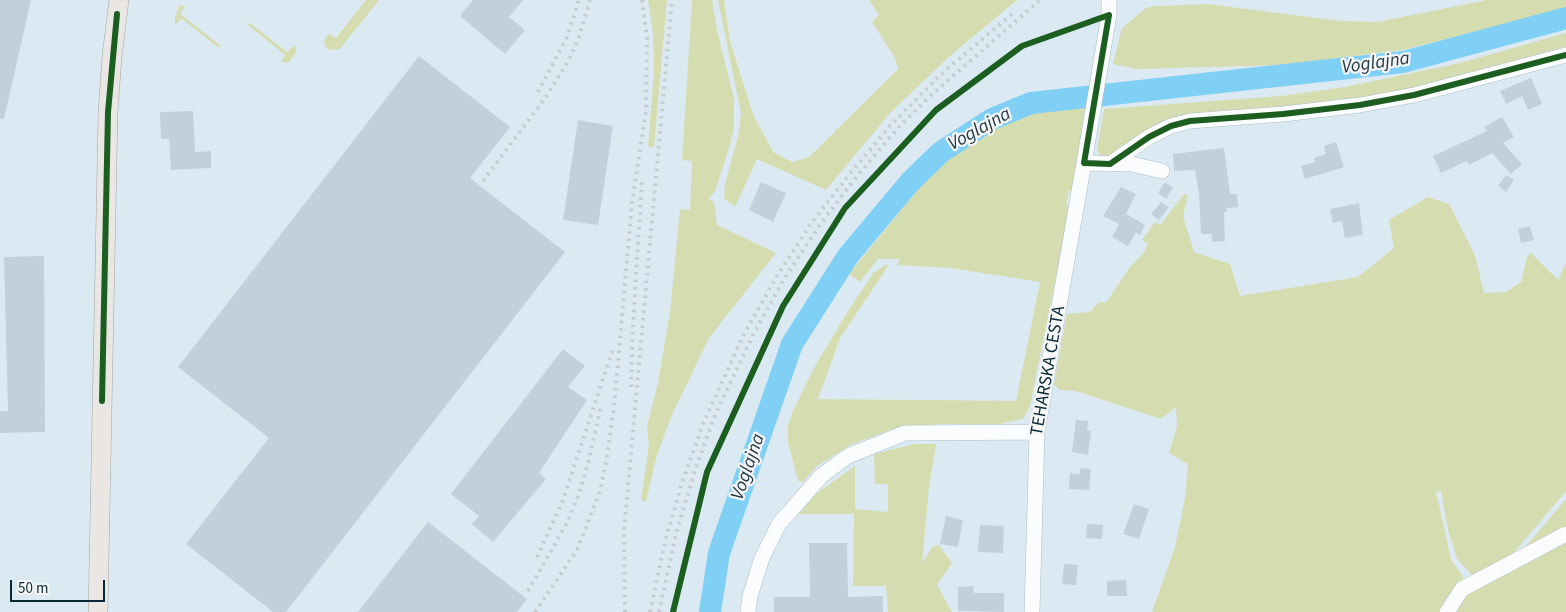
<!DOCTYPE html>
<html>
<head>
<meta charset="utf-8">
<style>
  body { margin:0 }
  #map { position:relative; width:1566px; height:612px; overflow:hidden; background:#dbeaf2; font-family:"Source Sans 3",sans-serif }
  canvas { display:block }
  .scale { position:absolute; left:10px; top:580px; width:95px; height:22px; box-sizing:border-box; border:2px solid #072835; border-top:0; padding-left:6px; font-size:15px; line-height:18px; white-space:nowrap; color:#072835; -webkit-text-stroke:4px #f5f5f5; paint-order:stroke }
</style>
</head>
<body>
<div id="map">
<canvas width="1566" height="612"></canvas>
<div class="scale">50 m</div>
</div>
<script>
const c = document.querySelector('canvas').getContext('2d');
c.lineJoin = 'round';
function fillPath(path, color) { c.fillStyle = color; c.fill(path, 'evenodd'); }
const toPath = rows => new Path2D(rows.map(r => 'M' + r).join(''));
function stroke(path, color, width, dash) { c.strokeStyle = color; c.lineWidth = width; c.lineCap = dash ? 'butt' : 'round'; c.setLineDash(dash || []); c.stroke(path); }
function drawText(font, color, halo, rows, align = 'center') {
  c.font = font + ' "Source Sans 3",sans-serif'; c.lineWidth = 4.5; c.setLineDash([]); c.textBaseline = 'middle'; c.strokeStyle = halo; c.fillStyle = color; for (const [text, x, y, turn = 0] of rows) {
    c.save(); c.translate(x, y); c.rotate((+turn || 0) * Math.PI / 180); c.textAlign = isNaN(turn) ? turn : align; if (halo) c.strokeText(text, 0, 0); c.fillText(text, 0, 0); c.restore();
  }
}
fillPath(toPath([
  [366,0,379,0,340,49,329,50,325,46,324,40,329,34,336,38],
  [648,0,667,0,654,147,648,147,654,71,653,33],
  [692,0,712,0,718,35,734,99,734,128,730,145,715,191,708,200,714,201,717,225,776,253,709,338,671,417,656,458,646,502,641,500,649,445,647,426,658,383,670,312,680,209,690,210,692,161,682,160],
  [718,0,724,0,730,41,753,114,773,152,792,162,809,157,898,69,895,58,872,22,879,15,869,0,1017,0,950,56,891,112,826,190,757,159,735,207,724,198,725,184,739,132,741,113],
  [1487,0,1566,0,1566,9,1402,50,1283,65,1137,69,1113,64,1122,28,1146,8,1155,6,1208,4,1341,21,1377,22],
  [180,5,185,6,180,14,221,46,219,48,182,19,175,25,175,18],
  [250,23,287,52,295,45,296,52,289,62,281,62,285,55,248,25],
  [1566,33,1566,47,1411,91,1355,101,1206,115,1105,157,1099,154,1097,149,1104,109,1281,96,1345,87,1460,63],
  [1085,107,1081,149,1073,190,1069,191,1066,205,1070,207,1030,406,1026,414,1023,419,999,424,940,424,895,428,850,445,817,466,803,482,798,481,788,442,788,426,793,411,815,366,845,316,873,273,885,265,889,265,840,338,818,399,1016,401,1040,282,951,268,897,265,900,259,878,259,860,282,849,274,937,166,994,130,1031,114,1058,108],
  [1185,193,1188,197,1183,216,1194,252,1230,264,1240,296,1358,277,1394,248,1389,220,1428,197,1449,204,1475,255,1484,293,1506,292,1521,282,1527,257,1531,253,1558,280,1566,262,1566,491,1507,561,1473,576,1457,559,1448,530,1441,491,1436,492,1451,559,1463,577,1463,585,1443,612,1152,612,1175,547,1185,498,1188,464,1169,453,1177,426,1176,407,1161,419,1076,391,1059,390,1054,384,1067,314,1090,312,1099,302,1106,303,1129,268,1143,254,1148,244,1142,240,1155,222,1160,225],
  [914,444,936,444,929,487,922,563,932,547,939,545,952,563,937,585,952,612,888,612,886,586,853,586,854,514,799,514,817,493,855,466,855,509,888,512,888,484,875,484,874,454],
  [1566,499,1566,531,1521,552],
  [1566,540,1566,612,1452,612,1458,600]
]), '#d5ddb0');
stroke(toPath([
  [710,612,719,553,792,344,848,256,910,182,941,152,992,119,1031,103,1403,62,1566,18]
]), '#7fd0f4', 22);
fillPath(toPath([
  [0,0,31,0,4,119,0,119],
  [473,0,523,0,509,17,525,30,505,54,460,16],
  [419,56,510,127,470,178,565,252,286,612,273,612,186,544,269,438,178,367],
  [1531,78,1542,104,1528,110,1522,96,1506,104,1500,91],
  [193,111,195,152,211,151,211,168,171,170,169,139,161,139,160,112],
  [1502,117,1514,137,1503,143,1522,164,1511,174,1492,153,1469,165,1467,161,1441,173,1433,156,1487,131,1484,127],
  [578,120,613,126,598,225,563,220],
  [1336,142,1344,167,1305,179,1301,166,1315,162,1314,158,1326,154,1324,146],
  [1224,148,1230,194,1237,194,1238,207,1227,208,1227,212,1224,212,1225,241,1212,242,1212,234,1201,234,1199,194,1195,170,1174,171,1173,154],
  [1506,175,1514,180,1506,192,1498,186],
  [761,182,786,193,773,222,749,210],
  [1165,182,1173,188,1166,199,1158,193],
  [1121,187,1136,194,1126,214,1145,225,1140,235,1136,232,1128,246,1112,237,1119,224,1103,216],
  [1161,202,1169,207,1159,220,1151,214],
  [1359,203,1363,235,1345,238,1342,221,1333,223,1330,209],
  [1530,226,1534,240,1521,243,1518,229],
  [44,256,45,432,0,433,0,411,8,411,4,257],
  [563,349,585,366,568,387,587,400,539,473,546,479,493,542,472,524,479,516,451,494],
  [1076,420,1088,421,1087,430,1091,431,1088,455,1072,452],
  [1080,468,1091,469,1089,490,1069,489,1070,473,1080,474],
  [1134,504,1149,509,1139,539,1123,534],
  [946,516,963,520,958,547,940,544],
  [428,522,527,599,517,612,358,612],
  [1087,524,1103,525,1102,539,1086,538],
  [980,525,1004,526,1003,553,978,552],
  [809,543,847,543,848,597,883,596,883,612,774,612,774,597,810,597],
  [1064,564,1078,565,1076,585,1062,584],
  [1126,580,1127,596,1107,596,1107,581],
  [973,586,974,593,1004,593,1004,612,958,611,958,587]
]), '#c1d0db');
const minor = toPath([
  [1084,163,1131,164,1162,171],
  [1110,164,1149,137,1171,126,1190,121,1283,114,1360,105,1414,95,1566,55],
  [748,612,750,596,762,558,779,524,821,476,848,456,905,433,1037,432],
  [1032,612,1037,432,1084,163,1109,15,1109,0],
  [1447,612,1462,589,1566,534]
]);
const major = toPath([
  [98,612,108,112,112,56,119,0]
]);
stroke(minor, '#a9bec9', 16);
stroke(major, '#a4a5a4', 20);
stroke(minor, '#fafcfd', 15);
stroke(major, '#e9e6e4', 19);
stroke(toPath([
  [642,0,647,38,646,110],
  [538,92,567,37,579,0],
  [483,181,546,97,567,63,578,40,590,0],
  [631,387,633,325,642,180],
  [537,557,562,503,613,349],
  [528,591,567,523,579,494,589,460,601,406],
  [535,612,577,550,600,491,606,463,614,408,632,203,647,104],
  [625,612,624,531,672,0],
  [650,612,665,542,682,483,703,424,743,336,777,276,810,225,848,176,890,126,939,76,1012,14],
  [659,612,676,534,695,470,715,415,753,335,784,279,822,222,861,171,900,126,929,97,1040,0]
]), '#c6cbce', 4, [2.5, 5]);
stroke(toPath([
  [1109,15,1084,163,1110,164,1149,137,1171,126,1190,121,1283,114,1360,105,1414,95,1566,55],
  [102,401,108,112,117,14],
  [673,612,707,472,783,306,845,208,936,110,1022,46,1109,15]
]), '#1b5e20', 6);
drawText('18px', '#072835', '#f5f5f5', [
  ["TEHARSKA CESTA",1049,371,-80]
]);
drawText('italic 19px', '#233b47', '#f5f5f5', [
  ["Voglajna",1376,64,-8],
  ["Voglajna",980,130,-29],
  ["Voglajna",749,467,-71]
]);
</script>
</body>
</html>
